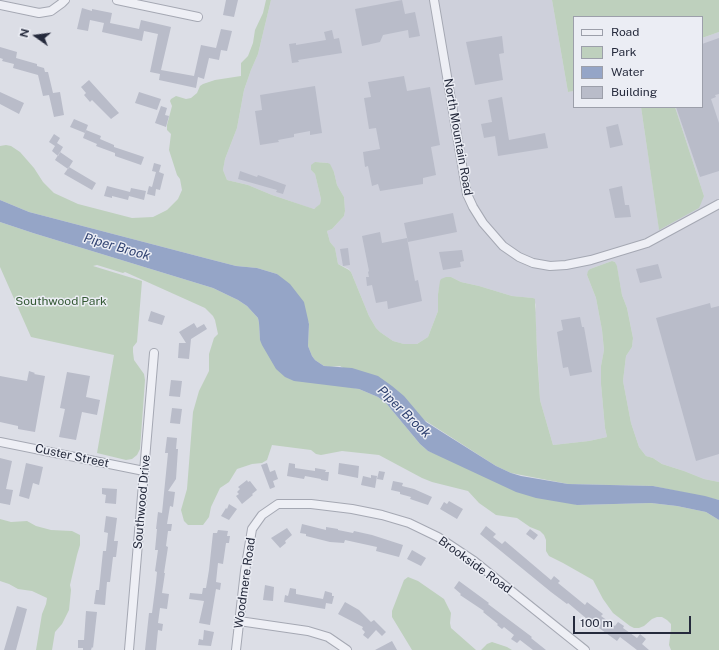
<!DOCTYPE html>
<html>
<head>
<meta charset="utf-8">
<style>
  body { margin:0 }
  #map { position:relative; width:719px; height:650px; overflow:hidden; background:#dcdee6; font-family:"Public Sans",sans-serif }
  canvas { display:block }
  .legend { position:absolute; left:573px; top:16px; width:130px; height:92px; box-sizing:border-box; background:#ebedf4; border:1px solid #9c9faa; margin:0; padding:5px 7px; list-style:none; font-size:12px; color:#252a3c }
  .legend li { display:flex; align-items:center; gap:8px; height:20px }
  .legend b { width:20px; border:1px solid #9c9faa }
  .north { position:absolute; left:16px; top:16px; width:40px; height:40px; -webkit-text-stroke:3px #ebedf4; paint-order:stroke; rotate:284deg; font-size:11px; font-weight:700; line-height:16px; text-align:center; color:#252a3c }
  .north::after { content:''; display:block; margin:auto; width:14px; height:18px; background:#252a3c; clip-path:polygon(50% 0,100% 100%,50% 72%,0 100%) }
  .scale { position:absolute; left:573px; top:616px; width:118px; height:18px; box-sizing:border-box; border:2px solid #252a3c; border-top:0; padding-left:5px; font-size:12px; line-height:14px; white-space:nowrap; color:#252a3c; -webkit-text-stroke:3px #ebedf4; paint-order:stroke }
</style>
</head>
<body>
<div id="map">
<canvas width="719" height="650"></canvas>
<ul class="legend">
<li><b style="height:5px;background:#eeeff5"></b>Road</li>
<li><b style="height:11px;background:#bed0bd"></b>Park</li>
<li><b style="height:11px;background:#95a5c7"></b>Water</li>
<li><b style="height:11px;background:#b9bcc9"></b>Building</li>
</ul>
<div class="north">N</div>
<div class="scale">100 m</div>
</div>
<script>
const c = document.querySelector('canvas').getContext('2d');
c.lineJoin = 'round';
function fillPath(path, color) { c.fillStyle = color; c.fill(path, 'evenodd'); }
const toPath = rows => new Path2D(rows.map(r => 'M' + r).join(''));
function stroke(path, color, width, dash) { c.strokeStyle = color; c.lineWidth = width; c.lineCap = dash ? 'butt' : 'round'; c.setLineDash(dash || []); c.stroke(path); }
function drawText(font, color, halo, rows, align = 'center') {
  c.font = font + ' "Public Sans",sans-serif'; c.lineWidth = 3; c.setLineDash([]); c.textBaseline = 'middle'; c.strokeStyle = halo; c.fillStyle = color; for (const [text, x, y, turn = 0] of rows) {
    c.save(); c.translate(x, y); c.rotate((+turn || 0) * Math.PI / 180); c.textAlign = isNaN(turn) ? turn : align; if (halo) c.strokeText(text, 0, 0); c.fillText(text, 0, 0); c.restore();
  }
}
fillPath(toPath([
  [271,0,552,0,568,92,574,91,574,107,641,107,659,229,704,196,675,107,702,107,702,38,719,32,719,482,704,479,684,471,662,464,653,458,646,456,639,447,631,423,623,381,626,356,632,347,633,338,627,308,622,295,617,267,615,262,612,261,590,269,587,275,596,298,602,330,604,350,601,366,601,384,605,428,607,437,589,441,553,445,540,400,535,313,536,305,533,298,512,296,479,286,461,282,451,277,439,289,438,294,438,311,428,337,417,344,404,344,393,341,380,332,376,328,369,316,351,272,349,269,338,264,335,248,330,242,327,231,332,229,344,216,345,211,344,197,337,185,334,172,328,163,315,162,311,170,315,174,321,199,320,204,316,208,313,209,272,195,248,185,227,180,223,170,225,159,237,128,244,90,251,70,258,54]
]), '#ced0db');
fillPath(toPath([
  [266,0,271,0,258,54,251,70,244,90,237,128,225,159,223,170,227,180,248,185,272,195,314,209,320,204,321,199,315,174,311,170,311,165,315,162,328,163,330,164,334,172,337,185,344,197,345,211,344,216,332,229,327,231,330,242,335,248,338,264,349,270,351,272,369,316,376,328,380,332,393,341,404,344,417,344,428,337,438,311,438,294,440,281,441,279,446,277,451,277,461,282,479,286,512,296,533,298,535,299,537,352,540,400,553,445,589,441,607,437,605,428,601,384,601,366,604,350,602,330,596,298,587,275,588,271,590,269,612,261,615,262,617,266,622,295,627,308,633,338,632,347,626,356,623,381,631,423,639,447,646,456,653,458,662,464,684,471,704,479,719,482,719,500,653,486,568,484,511,473,496,466,340,366,329,367,324,366,315,360,312,356,308,346,309,323,277,274,257,268,236,266,205,258,29,212,0,200,0,146,6,145,11,146,20,152,34,168,43,182,54,193,78,204,132,218,153,217,167,210,178,199,182,190,180,179,177,175,169,150,171,134,167,130,167,125,172,106,170,101,171,99,176,96,186,99,191,98,197,93,200,86,203,84,215,80,241,76,241,63,248,56,253,43,255,30,263,13],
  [552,0,719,0,719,32,702,38,702,17,574,17,574,91,568,92],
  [641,107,675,107,704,196,699,208,659,230],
  [0,222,33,233,213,288,238,300,247,306,258,318,259,323,260,340,339,385,359,389,378,397,386,403,420,444,428,451,577,505,651,503,677,506,706,512,719,520,719,650,671,650,669,645,671,629,671,624,667,620,662,617,657,617,652,619,644,626,639,628,634,628,630,626,613,613,603,599,593,580,563,563,549,556,546,551,546,540,544,535,540,531,530,527,517,518,496,515,479,503,468,491,432,482,422,478,379,455,342,451,321,455,316,454,311,450,272,445,267,460,262,463,252,464,237,469,229,482,220,488,211,507,209,517,203,525,188,525,184,521,181,510,187,489,193,412,199,391,209,371,209,354,214,338,218,334,215,320,213,316,205,308,125,272,123,273,97,265,93,266,142,281,137,342,133,347,133,352,134,360,144,374,145,380,140,449,137,455,132,459,126,460,97,453,114,355,31,337,0,267],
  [0,519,11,522,27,521,36,526,51,530,72,531,80,535,80,545,77,555,70,585,71,590,69,610,62,624,55,632,52,650,36,650,42,614,46,604,47,598,32,591,18,589,9,584,0,581],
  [408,577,418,581,444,599,451,613,450,623,451,628,476,650,412,650,392,617,392,611,404,580],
  [492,642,507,647,512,650,481,650,487,644]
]), '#bed0bd');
fillPath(toPath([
  [0,200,29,212,205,258,236,266,257,268,277,274,290,284,304,302,309,324,308,346,312,356,315,360,324,366,352,368,378,376,392,386,404,396,426,422,496,466,511,473,521,476,568,484,653,486,705,496,719,500,719,520,706,512,677,506,651,503,577,505,536,498,516,492,428,451,420,444,386,403,378,397,359,389,294,381,285,377,276,369,262,345,260,340,259,323,258,318,247,306,238,300,213,288,33,233,0,222]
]), '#95a5c7');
fillPath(toPath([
  [226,0,238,0,234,17,223,15],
  [402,0,405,14,415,12,420,36,409,38,408,30,383,35,380,42,362,46,355,9],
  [82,8,92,11,92,9,112,13,110,23,139,29,141,20,171,27,161,70,194,76,201,45,216,48,221,29,232,31,227,51,221,50,219,60,209,58,204,79,198,77,196,88,159,80,160,74,150,72,158,34,144,31,142,41,102,32,104,23,90,20,88,31,77,29],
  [332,30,334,39,339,38,342,53,298,60,299,62,292,63,289,44,296,43,296,45,326,40,324,32],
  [502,36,504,53,499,54,503,80,475,85,466,42],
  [719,38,719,94,715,95,716,97,711,99,719,123,719,171,700,177,676,107,702,107,702,44],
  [0,47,17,52,16,58,37,64,37,66,44,68,45,72,48,72,53,93,60,92,64,115,54,117,49,95,43,96,38,75,13,68,14,64,2,61,3,59,0,58],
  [404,76,407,91,430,87,440,145,431,147,436,175,423,178,423,184,380,191,378,184,372,186,368,166,365,167,363,152,380,149,376,128,369,129,364,98,371,97,368,82],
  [89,80,119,113,111,119,92,100,90,102,84,95,86,93,81,87],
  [315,86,322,133,310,135,310,131,294,134,294,137,278,140,279,142,260,145,255,111,262,110,260,95],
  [0,92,24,103,19,114,0,104],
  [139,92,161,99,157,110,135,103],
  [502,97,509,140,545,133,548,148,498,156,495,136,484,138,481,124,492,122,488,100],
  [161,106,167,108,165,115,169,116,166,127,155,123],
  [74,119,88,125,85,133,70,127],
  [618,124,623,145,610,148,606,127],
  [86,130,101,136,100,139,114,145,114,147,144,157,141,165,115,156,115,153,96,146,97,144,83,138],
  [54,134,60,138,57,143,63,147,58,156,52,151,55,146,49,142],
  [60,152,73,161,68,169,55,160],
  [154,163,161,165,159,172,164,174,160,190,156,189,155,196,147,194,149,186,152,187,156,172,152,171],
  [69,167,96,183,92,190,64,174],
  [240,171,257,177,258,175,286,185,283,194,276,192,277,190,238,179],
  [107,186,130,192,131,188,146,191,144,200,129,196,128,200,112,196,112,198,104,196],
  [622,186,625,205,629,205,631,217,615,218,609,189],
  [453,213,457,232,408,242,404,223],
  [380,232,382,243,407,238,415,281,418,280,422,301,388,309,387,301,376,303,372,285,367,286,366,277,369,277,368,272,369,271,362,236],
  [348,248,350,265,343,266,340,249],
  [462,250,464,261,460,262,461,267,443,270,439,252],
  [658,264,662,278,640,283,636,269],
  [710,303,711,308,719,306,719,454,696,461,656,318],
  [151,311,165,316,162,325,148,321],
  [580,317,582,327,584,327,592,372,570,376,568,367,563,368,557,332,563,330,561,320],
  [194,323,197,328,204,324,207,329,191,339,189,359,178,358,179,343,186,343,179,332],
  [29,371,35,373,34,374,45,376,35,432,18,429,18,426,0,422,0,376,27,381],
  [67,372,90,376,86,397,100,400,97,415,82,412,76,440,59,437,65,409,60,408],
  [171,380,182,381,180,397,169,396],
  [172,408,182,409,180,424,170,423],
  [167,437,177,438,176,449,178,449,176,479,168,491,175,492,173,507,170,506,167,524,172,524,171,531,168,531,166,546,168,547,164,573,165,573,162,593,169,594,167,609,160,608,158,623,163,624,162,631,158,630,156,650,145,650,149,613,152,613,156,582,157,572,155,571,158,550,155,550,157,529,156,529,158,512,162,513,168,453,165,453],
  [0,458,12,461,6,489,13,490,10,505,0,503],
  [26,463,43,467,39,485,33,483,29,499,19,496],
  [267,463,270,472,275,470,278,479,273,481,275,487,270,489,261,465],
  [289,463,295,464,295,468,315,471,315,468,326,470,325,472,329,472,328,481,321,480,321,479,305,476,304,479,287,476],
  [339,463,359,466,358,478,338,474],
  [379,471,385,472,383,480,377,479],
  [371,475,377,476,375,488,361,485,363,476,371,478],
  [247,480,248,482,250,481,257,490,252,494,253,495,242,504,236,496,239,494,237,492,240,489,238,487],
  [393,481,403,483,402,486,414,489,432,497,428,505,410,499,411,497,400,494,400,492,391,490],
  [102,488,117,489,116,504,105,503,106,495,102,494],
  [449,501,463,509,457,519,440,509,444,502,447,504],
  [229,504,237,509,229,520,221,516,226,508,227,509],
  [106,516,117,518,114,541,118,541,116,557,113,557,110,582,107,582,105,605,94,604,96,590,99,590,103,551,106,551,108,533,104,532],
  [302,524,326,530,326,527,338,529,338,530,353,533,354,531,372,535,403,545,399,557,376,551,377,547,345,540,344,543,330,542,306,536,306,534,300,533],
  [486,526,496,534,493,537,502,544,505,541,551,580,554,576,560,581,558,583,585,605,587,602,603,614,601,616,615,626,618,622,624,626,623,628,637,638,640,634,646,639,642,644,649,650,637,650,620,637,617,641,599,628,600,626,588,618,587,619,568,603,567,604,551,592,480,534],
  [287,528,292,535,285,541,286,543,280,548,271,538],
  [530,529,538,535,534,540,526,534],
  [218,530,228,531,227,536,230,536,229,543,226,543,223,564,218,563,216,582,221,583,220,590,216,589,210,625,199,623,204,601,189,599,190,593,202,594,203,588,206,588,209,570,213,533,217,533],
  [412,550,426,558,421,566,407,559],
  [459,581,489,603,488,604,532,637,531,638,546,650,533,650,520,640,517,643,511,639,514,635,504,627,502,629,497,625,498,624,483,612,484,611,460,595,461,594,454,588],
  [265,585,274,587,273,601,263,600],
  [290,588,296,589,296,594,323,599,325,591,332,593,332,596,334,596,332,604,326,603,325,609,284,602,285,595,288,596],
  [345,602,359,610,371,622,374,620,386,632,382,636,376,630,368,639,363,635,365,632,362,629,363,627,338,614],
  [17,606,27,609,16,650,4,650],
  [86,611,97,612,93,648,92,647,91,650,83,650,83,648,78,648,78,640,84,640],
  [204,630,214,632,211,646,198,645,199,639,203,640],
  [392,641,397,650,375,650]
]), '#b9bcc9');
const minor = toPath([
  [117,0,198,17],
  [434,0,467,194,473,207,483,223,503,246,519,257,533,263,550,266,566,265,591,260,647,243,719,204],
  [0,5,39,13,51,11,62,3,65,0],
  [0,442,144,471],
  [239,621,308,631,328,637,347,650],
  [129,650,154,353],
  [236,650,245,571,252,529,262,515,278,504,311,504,352,509,382,515,409,523,438,537,474,561,585,650]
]);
stroke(minor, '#a5a8b3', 10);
stroke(minor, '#eeeff5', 8);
drawText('12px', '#252a3c', '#ebedf4', [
  ["North Mountain Road",458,137,80],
  ["Custer Street",72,456,12],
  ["Southwood Drive",142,502,-85],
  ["Brookside Road",475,565,36],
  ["Woodmere Road",245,583,-82]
]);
drawText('12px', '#335833', '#ebedf4', [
  ["Southwood Park",61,301]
]);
drawText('italic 13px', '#2f4170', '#ebedf4', [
  ["Piper Brook",117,247,16],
  ["Piper Brook",404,412,44]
]);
</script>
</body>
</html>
